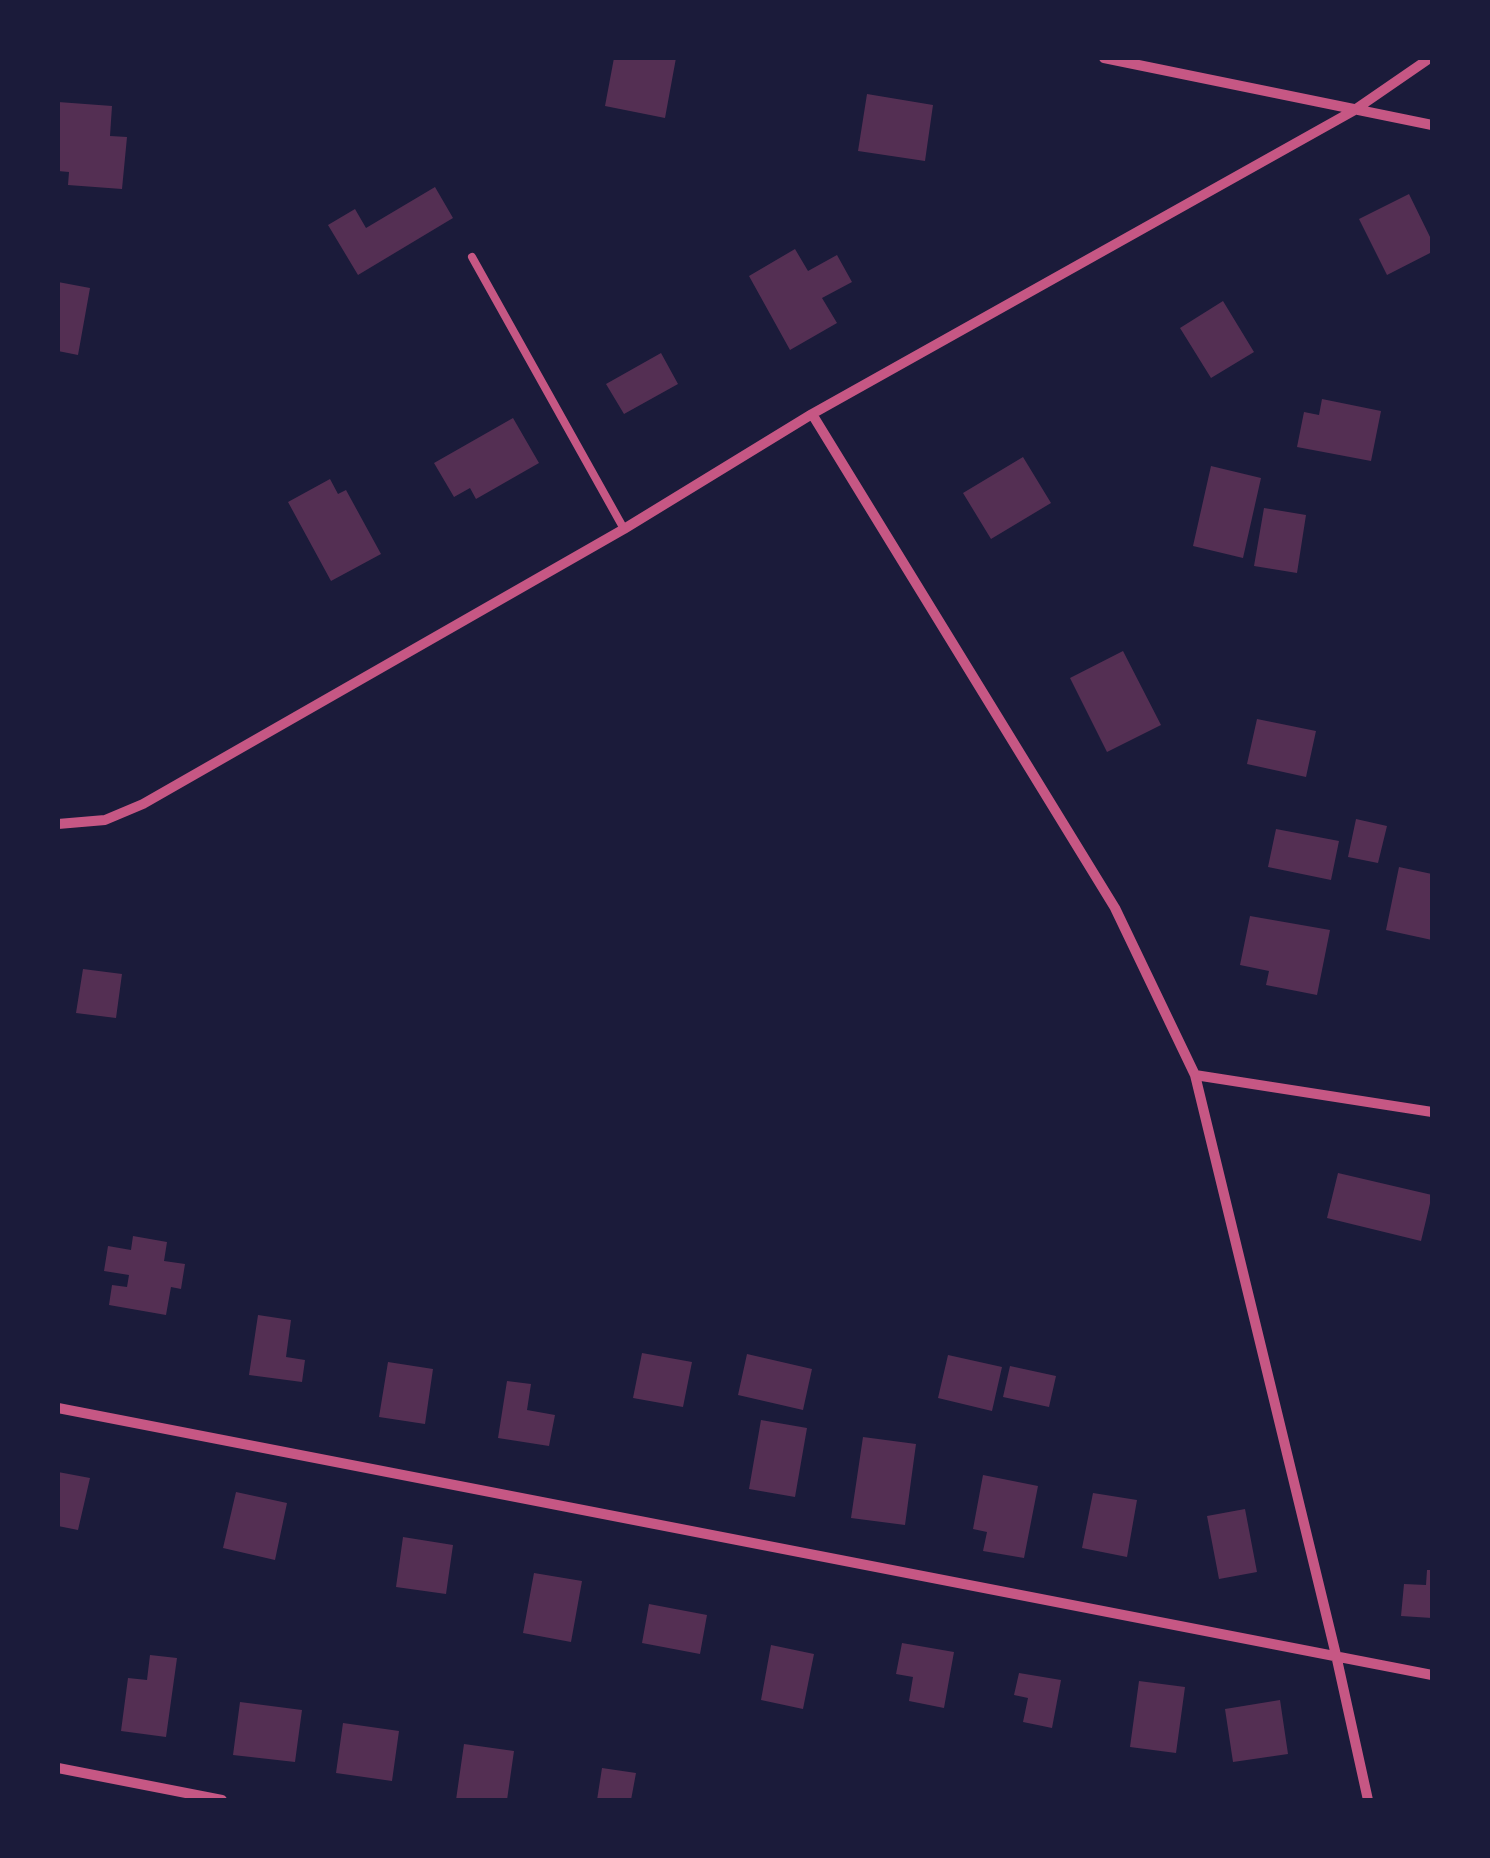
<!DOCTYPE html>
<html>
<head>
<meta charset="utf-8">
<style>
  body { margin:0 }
  #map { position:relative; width:1490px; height:1858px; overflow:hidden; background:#1b1b3a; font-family:Commissioner,sans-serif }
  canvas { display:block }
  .frame { position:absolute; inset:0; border:60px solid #1b1b3a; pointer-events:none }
</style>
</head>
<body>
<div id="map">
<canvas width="1490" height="1858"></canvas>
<div class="frame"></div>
</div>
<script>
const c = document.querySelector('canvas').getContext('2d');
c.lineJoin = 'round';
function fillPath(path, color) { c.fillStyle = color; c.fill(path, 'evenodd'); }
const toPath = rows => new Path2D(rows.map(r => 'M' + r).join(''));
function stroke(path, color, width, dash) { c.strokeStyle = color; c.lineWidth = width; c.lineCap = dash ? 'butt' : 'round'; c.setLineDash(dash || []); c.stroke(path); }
fillPath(toPath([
  [614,58,676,58,665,118,605,106],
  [867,94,933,105,925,161,858,151],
  [58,102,112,106,110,136,127,137,122,189,68,185,69,172,58,171],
  [435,187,453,218,358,275,328,225,355,209,366,228],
  [1409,194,1432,241,1432,252,1387,275,1359,219],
  [795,249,808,271,837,255,852,282,822,298,837,323,790,350,749,276],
  [58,282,90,288,78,355,58,351],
  [1223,301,1254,352,1211,378,1180,328],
  [661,353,678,384,624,414,606,384],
  [1322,399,1381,411,1371,461,1297,447,1304,412,1319,415],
  [513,418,539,463,476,499,470,488,454,497,434,463],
  [1023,457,1051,503,991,539,963,493],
  [1211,466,1261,478,1243,558,1193,546],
  [330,479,338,494,346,490,381,554,331,581,288,502],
  [1264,508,1306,515,1297,573,1254,566],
  [1123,651,1161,725,1107,752,1070,678],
  [1257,719,1316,731,1306,777,1247,764],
  [1356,819,1387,826,1378,863,1348,857],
  [1276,829,1339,841,1331,880,1268,867],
  [1399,867,1432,874,1432,940,1386,930],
  [1250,916,1330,930,1317,995,1266,985,1269,971,1240,965],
  [83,969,122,974,116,1018,76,1013],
  [1338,1173,1432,1195,1421,1241,1327,1218],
  [133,1236,167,1242,164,1261,185,1264,181,1289,171,1287,166,1315,109,1305,112,1285,127,1287,129,1275,104,1271,108,1246,131,1250],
  [258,1315,291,1320,286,1357,305,1360,302,1382,249,1375],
  [642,1353,692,1362,683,1407,633,1398],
  [747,1354,812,1369,803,1410,738,1395],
  [948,1355,1002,1367,992,1411,938,1398],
  [388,1362,433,1369,425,1424,379,1417],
  [1010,1366,1056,1376,1049,1407,1003,1397],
  [507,1381,531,1384,527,1410,555,1415,549,1446,498,1438],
  [761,1420,807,1428,795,1497,749,1489],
  [863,1437,916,1444,905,1525,851,1518],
  [58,1472,90,1478,78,1530,58,1526],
  [983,1475,1038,1486,1024,1558,983,1551,987,1532,973,1529],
  [236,1492,287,1503,275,1560,223,1548],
  [1093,1493,1137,1500,1127,1557,1082,1548],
  [1245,1509,1257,1572,1219,1579,1207,1516],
  [403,1537,453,1545,446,1594,396,1587],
  [1427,1570,1432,1570,1432,1618,1401,1616,1404,1584,1426,1585],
  [534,1573,582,1581,571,1642,523,1633],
  [649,1604,707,1615,700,1654,642,1643],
  [902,1643,954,1652,944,1708,909,1701,913,1677,896,1674],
  [771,1645,814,1654,803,1709,761,1700],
  [150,1655,177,1658,166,1737,121,1731,128,1678,147,1680],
  [1019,1673,1061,1680,1052,1728,1023,1722,1028,1698,1014,1695],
  [1139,1681,1185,1687,1176,1753,1130,1747],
  [1280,1700,1288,1754,1233,1762,1225,1709],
  [240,1702,302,1710,295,1762,233,1755],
  [343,1723,399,1731,392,1781,336,1773],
  [464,1744,514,1751,507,1800,456,1800],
  [602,1768,636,1773,631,1800,597,1800]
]), '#542f53');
stroke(toPath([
  [472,257,624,529]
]), '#c65784', 8);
stroke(toPath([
  [1104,58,1432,125],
  [812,414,1115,908,1195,1075,1336,1655,1368,1800],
  [58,824,105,820,143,804,624,529,812,414,1353,111,1430,58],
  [1195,1075,1432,1112],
  [58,1408,1432,1675],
  [58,1768,222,1800]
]), '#c65784', 10);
</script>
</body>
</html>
